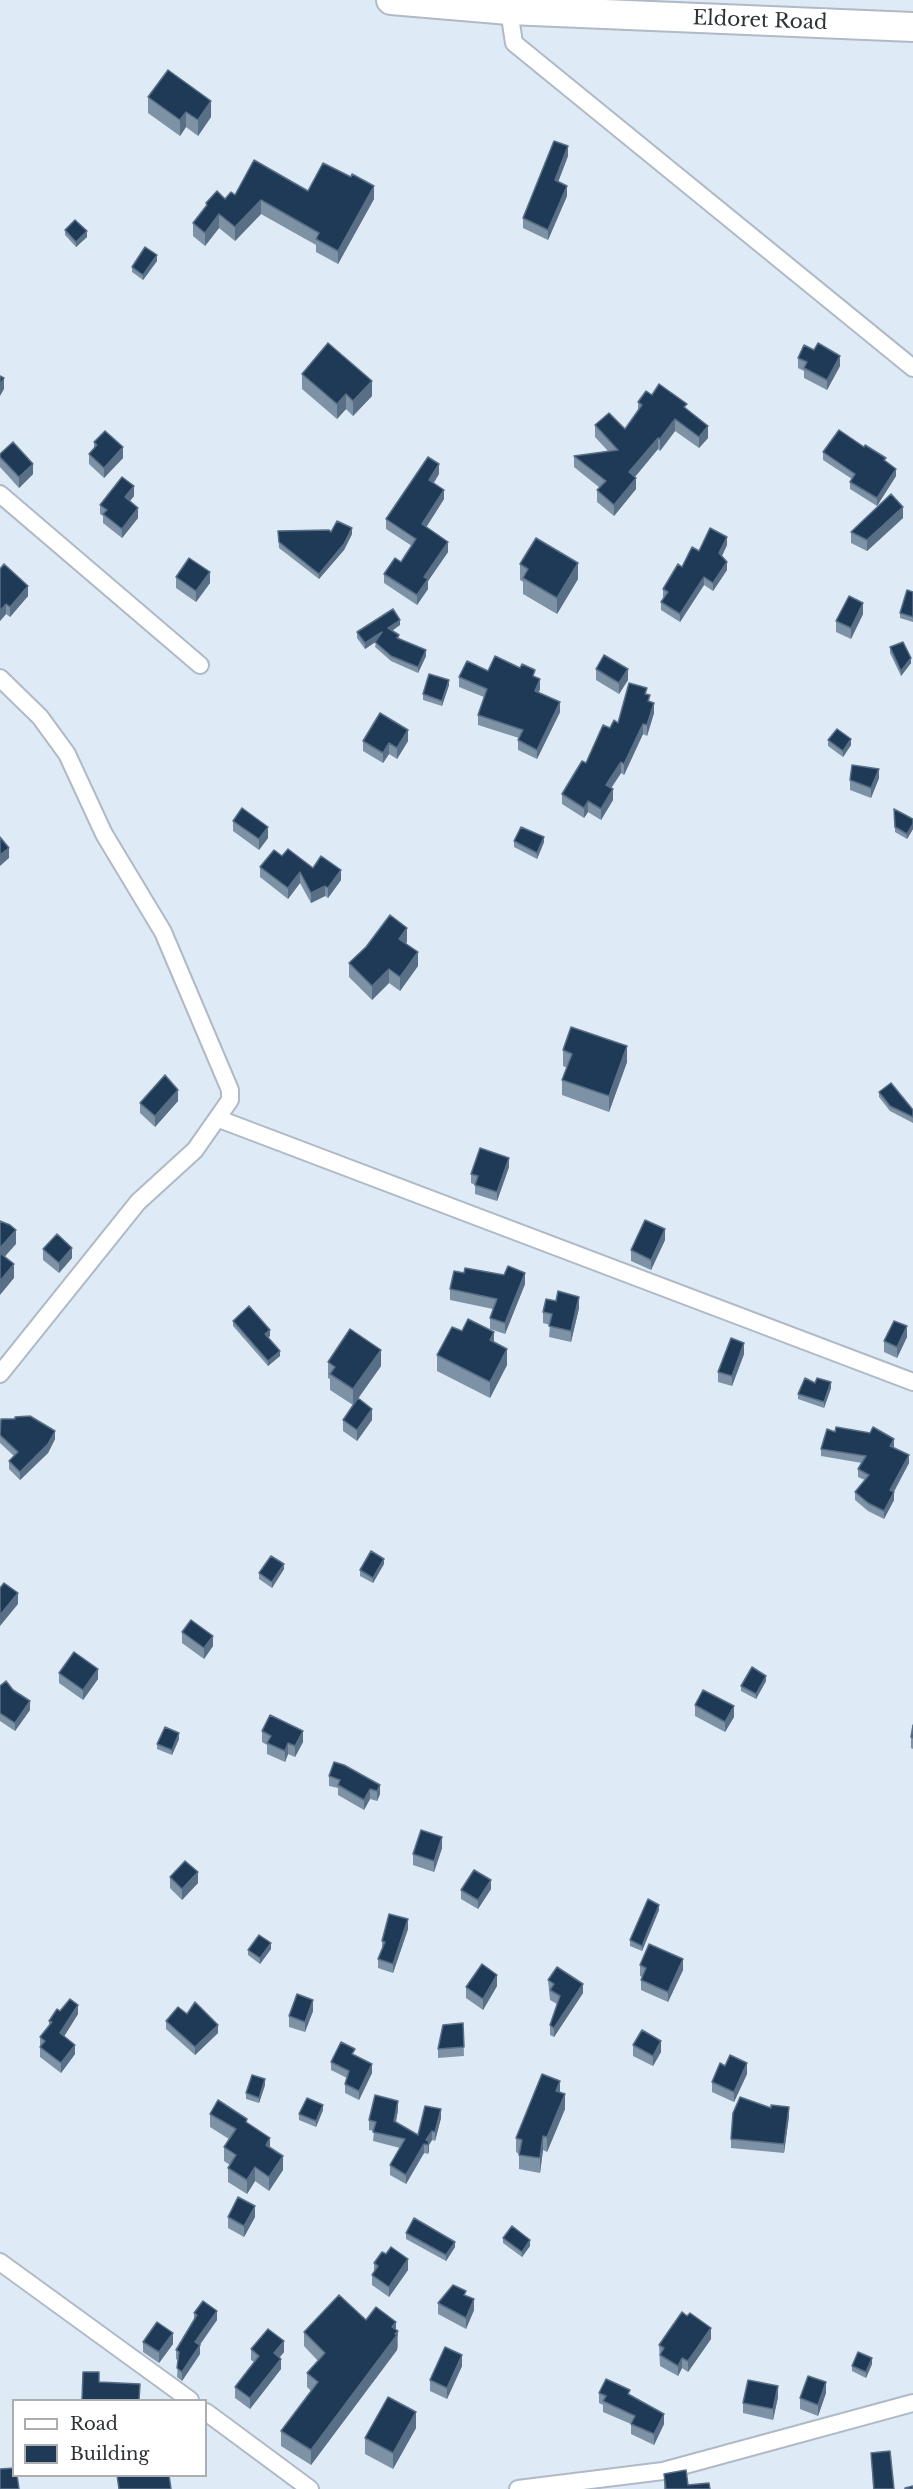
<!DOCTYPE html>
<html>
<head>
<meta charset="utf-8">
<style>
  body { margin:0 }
  #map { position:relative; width:913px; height:2489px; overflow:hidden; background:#deeaf6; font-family:"Libre Baskerville",serif }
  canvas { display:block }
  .legend { position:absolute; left:12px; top:2399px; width:195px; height:78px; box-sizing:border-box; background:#fff; border:2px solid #abadaf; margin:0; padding:8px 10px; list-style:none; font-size:18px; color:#2d3236 }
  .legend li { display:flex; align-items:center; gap:12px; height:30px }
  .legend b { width:30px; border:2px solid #abadaf }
</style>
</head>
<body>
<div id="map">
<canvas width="913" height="2489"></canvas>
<ul class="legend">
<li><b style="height:8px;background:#fff"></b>Road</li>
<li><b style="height:16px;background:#1f3a56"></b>Building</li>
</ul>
</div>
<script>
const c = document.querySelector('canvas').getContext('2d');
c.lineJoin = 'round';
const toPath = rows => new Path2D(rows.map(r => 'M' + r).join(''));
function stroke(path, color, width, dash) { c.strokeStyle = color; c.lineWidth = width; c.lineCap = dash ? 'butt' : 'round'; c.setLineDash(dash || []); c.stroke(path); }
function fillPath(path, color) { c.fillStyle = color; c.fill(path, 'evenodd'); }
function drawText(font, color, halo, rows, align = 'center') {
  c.font = font + ' "Libre Baskerville",serif'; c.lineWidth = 6; c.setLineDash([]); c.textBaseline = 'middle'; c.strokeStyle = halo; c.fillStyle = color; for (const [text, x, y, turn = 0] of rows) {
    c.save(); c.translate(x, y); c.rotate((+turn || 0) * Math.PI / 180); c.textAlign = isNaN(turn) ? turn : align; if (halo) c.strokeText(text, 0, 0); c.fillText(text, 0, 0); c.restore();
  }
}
const minor = toPath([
  [509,10,514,43,913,368],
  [0,494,200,665],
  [0,678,40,717,67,754,104,834,163,932,230,1090,230,1100,195,1150,138,1202,0,1374],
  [219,1119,913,1382],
  [0,2262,190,2400],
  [206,2412,310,2489],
  [518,2489,663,2471,913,2403]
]);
const trunk = toPath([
  [391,0,509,10,913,27]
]);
stroke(minor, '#afbac6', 20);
stroke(trunk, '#afbac6', 32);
stroke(minor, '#fff', 16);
stroke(trunk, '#fff', 28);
fillPath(toPath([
  [148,97,211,117,198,136,186,127,180,136,148,113],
  [568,156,558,182,567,196,548,240,523,228,523,218],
  [308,191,374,199,338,264,316,252,316,245,261,214,235,241,219,228,205,246,193,236,193,223,206,207,206,203,225,199,235,195],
  [65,230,87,237,76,247,65,235],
  [157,261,143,280,132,272,132,267],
  [798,358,840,366,827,390,804,378,804,371,798,368],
  [302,374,372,396,353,416,346,409,337,419,302,389],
  [652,395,687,409,708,438,699,448,675,431,660,451,658,449,635,477,636,489,614,516,597,502,597,490,600,488,574,467,574,456,608,451,595,437,595,425,625,429,638,411,638,402],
  [94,442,123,458,104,478,89,464,89,454,94,448],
  [823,452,886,461,896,476,877,506,850,489,850,482,852,479,823,460],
  [0,454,33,474,19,488,0,467],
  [439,474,434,483,444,499,426,527,448,552,428,581,428,589,417,605,384,583,384,574,401,562,412,546,386,529,386,519],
  [134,496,130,501,138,518,122,538,103,523,103,516,100,514,100,505],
  [903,518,867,551,851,543,851,532],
  [278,531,331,532,352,534,344,550,319,579,279,548],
  [727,545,722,556,727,570,713,591,704,585,680,622,661,610,661,602,664,598,663,597,663,589,682,567,699,551],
  [520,564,578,579,557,614,523,594,523,582,520,580],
  [0,569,28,596,10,617,6,614,0,621],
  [176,577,210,583,196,602,176,588],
  [913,592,913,622,900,618,900,613],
  [863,614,851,639,836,632,836,621],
  [400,625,392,631,399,638,426,656,418,673,391,661,375,647,376,642,365,649,357,638,357,632],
  [890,647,911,663,901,676,890,653],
  [596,669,628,680,619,694,596,680],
  [488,671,535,677,540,689,539,692,560,712,537,759,518,750,518,740,519,738,478,725,478,715,484,697,459,687,459,677],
  [449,685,442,706,423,700,423,694],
  [647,694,654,713,647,736,643,734,624,775,621,773,611,788,613,800,601,820,588,812,584,818,562,804,562,794,586,763,610,728,618,723],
  [828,740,851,745,843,757,828,746],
  [363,741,408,741,397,759,389,754,383,763,363,751],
  [879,778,871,798,850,790,850,780],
  [894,809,913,819,913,829,907,839,895,832],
  [233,821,268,838,259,850,233,831],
  [514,841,544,842,537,859,514,847],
  [282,856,313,868,341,880,328,898,325,896,311,903,300,883,288,899,260,877,260,867],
  [407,942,406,943,418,966,400,991,389,983,372,1000,349,977,349,963],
  [563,1050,627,1062,609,1112,562,1095,562,1080,567,1068,563,1066],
  [879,1092,913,1110,913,1123,890,1111,879,1097],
  [178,1101,155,1127,140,1113,140,1103],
  [509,1167,497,1201,475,1194,475,1185,471,1183,471,1174],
  [665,1240,651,1270,631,1261,631,1250],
  [43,1249,72,1258,59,1273,43,1260],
  [525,1284,505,1334,490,1329,490,1318,493,1309,450,1300,450,1289],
  [579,1308,571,1342,549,1337,550,1325,543,1323,543,1312],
  [233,1321,270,1336,268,1337,280,1356,268,1366,233,1326],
  [462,1331,494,1342,507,1365,490,1398,437,1371,437,1355],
  [907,1337,897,1358,884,1352,884,1341],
  [744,1354,732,1386,718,1382,718,1372],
  [328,1362,381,1366,358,1399,372,1420,357,1441,343,1431,343,1420,353,1405,330,1390,330,1379,328,1378],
  [831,1388,824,1408,798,1399,798,1394],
  [0,1425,55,1439,48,1453,20,1480,9,1469,9,1461,14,1456,0,1443],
  [894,1447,894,1448,909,1463,894,1492,894,1500,884,1519,868,1511,855,1500,855,1492,865,1480,858,1477,858,1469,862,1463,821,1456,821,1449],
  [384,1564,373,1583,360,1576,360,1570],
  [284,1569,272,1588,259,1579,259,1573],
  [182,1632,213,1646,204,1659,182,1643],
  [59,1673,98,1679,83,1700,59,1683],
  [766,1681,756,1699,741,1691,741,1686],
  [0,1686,30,1710,15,1731,0,1721],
  [695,1705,734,1717,725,1732,695,1716],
  [913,1725,913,1749,911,1748,911,1737],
  [262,1731,303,1742,295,1757,288,1754,285,1762,267,1754,267,1745,262,1742],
  [179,1739,172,1755,157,1749,157,1744],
  [329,1776,380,1785,380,1794,377,1801,370,1799,364,1810,338,1795,338,1788,329,1786],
  [442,1848,434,1872,413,1865,413,1854],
  [170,1877,198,1883,182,1900,170,1888],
  [491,1889,478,1909,461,1899,461,1890],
  [659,1910,642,1951,630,1946,630,1940],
  [408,1929,393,1973,378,1968,378,1959,382,1950,382,1941],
  [271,1949,260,1964,248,1955,248,1950],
  [640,1965,683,1970,668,2002,641,1990,641,1980,642,1977,640,1976],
  [548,1980,583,1993,554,2037,550,2035,550,2025,557,2004,550,2000],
  [497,1986,483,2010,466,1998,466,1987],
  [60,2011,78,2014,64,2036,75,2054,61,2073,40,2057,40,2037,49,2025,49,2021],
  [313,2011,305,2032,289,2027,289,2016],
  [187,2014,218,2033,195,2055,166,2029,166,2021],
  [463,2023,464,2056,438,2058,438,2049],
  [633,2045,661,2052,653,2066,633,2056],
  [355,2056,372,2073,359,2100,345,2093,345,2084,347,2078,331,2070,331,2062],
  [747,2074,734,2102,712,2092,712,2082],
  [265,2085,259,2103,246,2099,246,2093],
  [560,2092,565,2109,547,2152,543,2150,540,2173,519,2169,519,2154,516,2152,516,2138],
  [323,2110,316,2127,299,2120,299,2114],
  [398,2110,396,2122,418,2135,441,2118,435,2141,432,2140,429,2145,429,2151,428,2154,424,2153,406,2184,390,2175,390,2165,400,2148,373,2141,374,2131,369,2130,369,2120],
  [210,2114,247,2123,270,2148,283,2170,269,2191,255,2181,247,2194,228,2182,228,2168,230,2165,224,2161,224,2147,229,2139,210,2127],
  [789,2116,784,2153,731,2148,731,2139],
  [228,2217,255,2217,244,2237,228,2228],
  [406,2233,455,2247,446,2261,406,2239],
  [503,2238,530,2246,522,2257,503,2243],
  [374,2263,408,2270,389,2297,372,2285,372,2275,374,2272],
  [466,2296,474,2310,466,2329,438,2314,438,2303],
  [194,2313,217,2320,200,2345,200,2354,182,2381,177,2377,178,2360,176,2359,176,2350,194,2319],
  [687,2316,711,2339,688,2372,682,2368,678,2376,660,2366,659,2345],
  [366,2320,396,2330,398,2346,397,2350,311,2465,281,2446,281,2431,311,2391,307,2387,307,2373,318,2361,304,2346,304,2332],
  [143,2342,173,2344,159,2363,143,2352],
  [251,2349,284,2352,280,2357,281,2369,250,2409,235,2398,235,2387,254,2362,251,2360],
  [872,2364,866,2378,852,2371,852,2366],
  [462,2366,447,2399,430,2391,430,2380],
  [599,2393,630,2395,664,2424,654,2445,631,2434,631,2424,603,2412,603,2405,599,2403],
  [826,2393,818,2416,800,2409,800,2398],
  [778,2397,773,2420,743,2413,743,2403],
  [416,2428,393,2469,365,2454,365,2438],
  [871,2453,894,2489,873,2489],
  [664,2474,688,2485,710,2489,664,2489]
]), '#7e92a6');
fillPath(toPath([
  [211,101,211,117,198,136,198,120],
  [186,112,186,127,180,136,180,120],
  [568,146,568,156,555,190,555,180],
  [374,186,374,199,338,264,338,251],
  [567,186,567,196,548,240,548,230],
  [261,200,261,214,235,241,235,227],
  [219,214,219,228,205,246,205,233],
  [87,231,87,237,76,247,76,242],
  [157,255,157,261,143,280,143,275],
  [840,356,840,366,827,390,827,380],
  [4,378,4,389,0,396,0,385],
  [372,381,372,396,353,416,353,401],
  [346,394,346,409,337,419,337,404],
  [675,419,675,431,660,451,660,439],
  [708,426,708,438,699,448,699,437],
  [658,438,658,449,629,484,629,472],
  [123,447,123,458,104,478,104,468],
  [33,464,33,474,19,488,19,477],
  [439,464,439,474,429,489,429,480],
  [896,469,896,476,877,506,877,498],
  [636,478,636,489,614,516,614,505],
  [134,486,134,496,125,507,125,497],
  [444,490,444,499,422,534,422,524],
  [903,507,903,518,867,551,867,540],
  [138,508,138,518,122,538,122,529],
  [352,528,352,534,344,550,319,579,319,574],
  [727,537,727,545,719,562,719,553],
  [448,542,448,552,428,581,428,589,417,605,417,595,424,577],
  [727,562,727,570,713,591,713,583],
  [578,563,578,579,557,614,557,598],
  [210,572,210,583,196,602,196,591],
  [704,577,704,585,680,622,680,614],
  [28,586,28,596,10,617,10,607],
  [863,603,863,614,851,639,851,628],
  [6,604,6,614,0,621,0,611],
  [400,620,400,625,388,633,388,628],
  [382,632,382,637,365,649,365,643],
  [426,650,426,656,418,673,418,667],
  [911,658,911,663,901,676,901,671],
  [628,669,628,680,619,694,619,683],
  [540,679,540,689,535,700,535,691],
  [449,680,449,685,442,706,442,701],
  [560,702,560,712,537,759,537,750],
  [654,703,654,713,647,736,647,725],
  [643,724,643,734,624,775,624,764],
  [408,730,408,741,397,759,397,748],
  [851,739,851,745,843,757,843,751],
  [389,743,389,754,383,763,383,753],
  [621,762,621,773,606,796,606,785],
  [879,769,879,778,871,798,871,788],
  [613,789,613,800,601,820,601,809],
  [588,801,588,812,584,818,584,808],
  [913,824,913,829,907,839,907,834],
  [268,827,268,838,259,850,259,839],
  [544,837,544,842,537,859,537,853],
  [9,848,9,858,0,866,0,855],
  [341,870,341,880,328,898,328,888],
  [300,872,300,883,288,899,288,888],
  [325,886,325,896,311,903,311,893],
  [407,928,407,942,399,953,399,939],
  [418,952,418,966,400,991,400,977],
  [389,969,389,983,372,1000,372,986],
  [627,1046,627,1062,609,1112,609,1096],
  [178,1090,178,1101,155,1127,155,1116],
  [509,1158,509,1167,497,1201,497,1192],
  [665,1229,665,1240,651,1270,651,1260],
  [16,1230,16,1244,0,1262,0,1248],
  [72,1248,72,1258,59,1273,59,1263],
  [14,1264,14,1278,0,1295,0,1281],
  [525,1273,525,1284,505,1334,505,1323],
  [579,1297,579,1308,571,1342,571,1331],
  [907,1326,907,1337,897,1358,897,1347],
  [270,1330,270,1336,265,1340,265,1334],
  [494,1332,494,1348,490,1340],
  [744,1343,744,1354,732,1386,732,1376],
  [507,1349,507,1365,490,1398,490,1382],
  [381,1350,381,1366,353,1405,353,1389],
  [280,1351,280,1356,268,1366,268,1361],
  [831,1382,831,1388,824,1408,824,1402],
  [372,1409,372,1420,357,1441,357,1430],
  [55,1431,55,1439,48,1453,20,1480,20,1472],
  [894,1439,894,1447,890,1454,890,1446],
  [909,1455,909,1463,890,1498,890,1490],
  [894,1492,894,1500,884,1519,884,1511],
  [384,1559,384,1564,373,1583,373,1578],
  [284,1564,284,1569,272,1588,272,1582],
  [18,1593,18,1604,0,1626,0,1615],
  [213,1636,213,1646,204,1659,204,1648],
  [98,1669,98,1679,83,1700,83,1690],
  [766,1676,766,1681,756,1699,756,1694],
  [30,1701,30,1710,15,1731,15,1723],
  [734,1706,734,1717,725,1732,725,1722],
  [303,1731,303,1742,295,1757,295,1746],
  [179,1733,179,1739,172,1755,172,1750],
  [288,1743,288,1754,285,1762,285,1751],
  [380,1785,380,1794,377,1801,377,1791],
  [370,1789,370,1799,364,1810,364,1800],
  [442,1837,442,1848,434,1872,434,1861],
  [198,1872,198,1883,182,1900,182,1889],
  [491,1880,491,1889,478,1909,478,1900],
  [659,1905,659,1910,642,1951,642,1946],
  [408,1919,408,1929,393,1973,393,1964],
  [271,1943,271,1949,260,1964,260,1958],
  [683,1959,683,1970,668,2002,668,1992],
  [497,1975,497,1986,483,2010,483,1999],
  [583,1984,583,1993,554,2037,554,2028],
  [313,2000,313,2011,305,2032,305,2022],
  [78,2005,78,2014,60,2043,60,2033],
  [218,2025,218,2033,195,2055,195,2047],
  [661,2041,661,2052,653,2066,653,2056],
  [75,2045,75,2054,61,2073,61,2063],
  [747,2063,747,2074,734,2102,734,2092],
  [372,2064,372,2073,359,2100,359,2091],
  [265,2079,265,2085,259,2103,259,2098],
  [560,2081,560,2096,556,2091],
  [565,2094,565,2109,547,2152,547,2137],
  [398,2101,398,2110,394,2130,394,2121],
  [323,2105,323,2110,316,2127,316,2121],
  [789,2107,789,2116,784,2153,784,2144],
  [441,2109,441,2118,435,2141,435,2132],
  [432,2131,432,2140,429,2145,429,2151,428,2154,428,2145,426,2140],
  [543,2136,543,2150,540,2173,540,2158],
  [270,2138,270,2152,266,2145],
  [424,2144,424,2153,406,2184,406,2175],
  [283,2156,283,2170,269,2191,269,2177],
  [255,2167,255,2181,247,2194,247,2180],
  [255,2206,255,2217,244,2237,244,2226],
  [530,2240,530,2246,522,2257,522,2252],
  [455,2242,455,2247,446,2261,446,2255],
  [408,2259,408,2270,389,2297,389,2287],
  [474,2299,474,2310,466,2329,466,2318],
  [217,2311,217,2320,195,2351,195,2342],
  [396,2322,396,2333,398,2331,397,2350,311,2465,311,2450],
  [711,2328,711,2339,688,2372,688,2361],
  [173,2333,173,2344,159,2363,159,2352],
  [284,2341,284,2352,274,2364,274,2353],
  [200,2345,200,2354,182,2381,182,2372],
  [462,2355,462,2366,447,2399,447,2388],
  [682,2358,682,2368,678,2376,678,2366],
  [872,2358,872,2364,866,2378,866,2372],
  [281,2359,281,2369,250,2409,250,2398],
  [826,2382,826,2393,818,2416,818,2405],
  [778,2386,778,2397,773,2420,773,2409],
  [416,2412,416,2428,393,2469,393,2453],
  [664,2414,664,2424,654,2445,654,2434]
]), '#586f86');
const building = toPath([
  [168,70,211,101,198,120,186,112,180,120,148,97,168,70],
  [554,141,568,146,555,180,567,186,548,230,523,218,554,141],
  [254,160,308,191,323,163,351,177,352,174,374,186,338,251,316,239,319,233,261,200,235,227,219,214,205,233,193,223,207,205,206,203,217,191,225,199,231,192,235,195,254,160],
  [75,220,87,231,76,242,65,230,75,220],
  [145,247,157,255,143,275,132,267,145,247],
  [328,343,372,381,353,401,346,394,337,404,302,374,328,343],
  [818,343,840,356,827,380,804,368,807,362,798,358,804,345,814,350,818,343],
  [0,376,4,378,0,385,0,376],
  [659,384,687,404,684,407,708,426,699,437,675,419,660,439,658,438,629,472,636,478,614,505,597,490,606,481,574,456,618,450,595,425,609,413,625,429,642,405,638,402,646,391,652,395,659,384],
  [839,430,864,447,865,445,886,458,884,460,896,469,877,498,850,482,855,474,823,452,839,430],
  [105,431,123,447,104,468,89,454,97,445,94,442,105,431],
  [13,442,33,464,19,477,0,457,0,454,13,442],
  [428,457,439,464,429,480,444,490,422,524,448,542,424,577,428,579,417,595,384,574,395,558,401,562,416,539,386,519,428,457],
  [122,477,134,486,125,497,138,508,122,529,103,514,107,510,100,505,122,477],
  [891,494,903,507,867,540,851,532,891,494],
  [337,521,352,528,344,544,319,574,279,542,278,531,329,530,331,532,337,521],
  [710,528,727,537,719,553,727,562,713,583,704,577,680,614,661,602,668,592,663,589,678,564,682,567,692,547,699,551,710,528],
  [536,538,578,563,557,598,523,578,528,569,520,564,536,538],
  [189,558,210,572,196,591,176,577,189,558],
  [4,564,28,586,10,607,6,604,0,611,0,569,4,564],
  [907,590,913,592,913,617,900,613,907,590],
  [849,596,863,603,851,628,836,621,849,596],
  [393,609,400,620,388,628,399,635,397,638,426,650,418,667,391,656,375,642,382,632,365,643,357,632,393,609],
  [903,642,911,658,901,671,890,647,903,642],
  [604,655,628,669,619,683,596,669,604,655],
  [495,656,520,668,522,664,535,670,533,676,540,679,535,691,560,702,537,750,518,740,523,730,478,715,487,689,459,677,467,661,488,671,495,656],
  [429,674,449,680,442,701,423,694,429,674],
  [629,683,647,688,645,694,650,695,648,701,654,703,647,725,643,724,624,764,621,762,606,785,613,789,601,809,588,801,584,808,562,794,582,761,586,763,603,725,610,728,614,720,618,723,629,683],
  [380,713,408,730,397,748,389,743,383,753,363,741,380,713],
  [837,729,851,739,843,751,828,740,837,729],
  [852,765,879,769,871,788,850,780,852,765],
  [242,808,268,827,259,839,233,821,242,808],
  [894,809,913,819,913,824,907,834,895,827,894,809],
  [521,827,544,837,537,853,514,841,521,827],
  [0,837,9,848,0,855,0,837],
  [288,849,313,868,321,856,341,870,328,888,325,886,311,893,300,872,288,888,260,867,274,850,282,856,288,849],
  [390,915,407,928,399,939,418,952,400,977,389,969,372,986,349,963,366,947,390,915],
  [571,1027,627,1046,609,1096,562,1080,572,1054,563,1050,571,1027],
  [165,1075,178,1090,155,1116,140,1103,165,1075],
  [891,1083,913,1110,913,1117,890,1106,879,1092,891,1083],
  [480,1148,509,1158,497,1192,475,1185,478,1176,471,1174,480,1148],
  [645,1220,665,1229,651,1260,631,1250,645,1220],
  [0,1221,10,1225,16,1230,0,1248,0,1221],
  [57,1234,72,1248,59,1263,43,1249,57,1234],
  [0,1253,14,1264,0,1281,0,1253],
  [508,1266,525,1273,505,1323,490,1318,497,1299,450,1289,454,1271,464,1273,465,1268,504,1275,508,1266],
  [558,1291,579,1297,571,1331,549,1326,552,1314,543,1312,546,1299,556,1301,558,1291],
  [249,1306,270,1330,265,1334,280,1351,268,1361,233,1321,249,1306],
  [468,1319,494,1332,490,1340,507,1349,490,1382,437,1355,452,1327,462,1331,468,1319],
  [894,1321,907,1326,897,1347,884,1341,894,1321],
  [350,1329,381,1350,353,1389,330,1374,335,1367,328,1362,350,1329],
  [731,1338,744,1343,732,1376,718,1372,731,1338],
  [805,1378,815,1383,817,1378,831,1382,824,1402,798,1394,805,1378],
  [358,1398,372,1409,357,1430,343,1420,358,1398],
  [30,1416,55,1431,48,1444,20,1472,9,1461,18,1452,0,1435,1,1419,15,1419,15,1417,30,1416],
  [836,1427,870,1433,873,1427,894,1439,890,1446,909,1455,890,1490,894,1492,884,1511,868,1503,855,1492,869,1475,858,1469,866,1456,821,1449,827,1429,835,1432,836,1427],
  [371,1551,384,1559,373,1578,360,1570,371,1551],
  [271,1556,284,1564,272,1582,259,1573,271,1556],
  [4,1583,18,1593,0,1615,0,1588,4,1583],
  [191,1620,213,1636,204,1648,182,1632,191,1620],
  [74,1652,98,1669,83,1690,59,1673,74,1652],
  [752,1667,766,1676,756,1694,741,1686,752,1667],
  [6,1681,13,1690,30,1701,15,1723,0,1713,0,1686,6,1681],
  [703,1690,734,1706,725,1722,695,1705,703,1690],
  [270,1715,303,1731,295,1746,288,1743,285,1751,267,1743,271,1736,262,1731,270,1715],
  [913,1725,913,1738,911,1737,913,1725],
  [165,1727,179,1733,172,1750,157,1744,165,1727],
  [334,1762,344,1765,380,1785,377,1791,370,1789,364,1800,338,1785,340,1780,329,1776,334,1762],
  [421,1830,442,1837,434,1861,413,1854,421,1830],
  [185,1861,198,1872,182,1889,170,1877,185,1861],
  [474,1870,491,1880,478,1900,461,1890,474,1870],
  [648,1899,659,1905,642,1946,630,1940,648,1899],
  [389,1914,408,1919,393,1964,378,1959,385,1942,382,1941,389,1914],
  [259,1935,271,1943,260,1958,248,1950,259,1935],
  [649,1944,683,1959,668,1992,641,1980,646,1968,640,1965,649,1944],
  [482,1964,497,1975,483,1999,466,1987,482,1964],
  [557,1967,583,1984,554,2028,550,2025,560,1996,550,1990,554,1984,548,1980,557,1967],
  [297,1994,313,2000,305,2022,289,2016,297,1994],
  [70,1999,78,2005,60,2033,75,2045,61,2063,40,2047,45,2041,40,2037,52,2022,49,2021,57,2009,60,2011,70,1999],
  [195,2002,218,2025,195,2047,166,2021,178,2007,187,2014,195,2002],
  [463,2023,464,2047,438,2049,443,2025,463,2023],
  [642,2030,661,2041,653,2056,633,2045,642,2030],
  [341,2042,355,2049,352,2054,372,2064,359,2091,345,2084,349,2071,331,2062,341,2042],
  [730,2055,747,2063,734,2092,712,2082,720,2063,725,2066,730,2055],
  [542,2074,560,2081,556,2091,565,2094,547,2137,543,2136,540,2158,519,2155,522,2140,516,2138,542,2074],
  [252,2075,265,2079,259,2098,246,2093,252,2075],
  [375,2095,398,2101,394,2121,418,2135,425,2106,441,2109,435,2132,432,2131,426,2140,429,2142,428,2145,424,2144,406,2175,390,2165,405,2139,373,2132,376,2122,369,2120,375,2095],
  [740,2097,771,2108,771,2105,789,2107,784,2144,731,2139,733,2113,740,2097],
  [307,2098,323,2105,316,2121,299,2114,307,2098],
  [218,2100,247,2119,246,2122,270,2138,266,2145,283,2156,269,2177,255,2167,247,2180,228,2168,236,2155,224,2147,236,2129,210,2114,218,2100],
  [238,2197,255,2206,244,2226,228,2217,238,2197],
  [414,2218,455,2242,446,2255,406,2233,414,2218],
  [512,2226,530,2240,522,2252,503,2238,512,2226],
  [391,2247,408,2259,389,2287,372,2275,378,2266,374,2263,382,2252,386,2254,391,2247],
  [453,2285,466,2291,464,2295,474,2299,466,2318,438,2303,453,2285],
  [339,2295,366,2320,376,2307,396,2322,392,2327,398,2331,395,2334,397,2335,311,2450,281,2431,318,2382,307,2373,325,2353,304,2332,339,2295],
  [203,2301,217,2311,195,2342,200,2345,182,2372,177,2368,179,2352,176,2350,197,2315,194,2313,203,2301],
  [682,2312,687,2316,690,2313,711,2328,688,2361,682,2358,678,2366,660,2355,664,2348,659,2345,682,2312],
  [157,2322,173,2333,159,2352,143,2342,157,2322],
  [268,2329,284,2341,274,2353,281,2359,250,2398,235,2387,259,2356,251,2349,268,2329],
  [445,2347,462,2355,447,2388,430,2380,445,2347],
  [858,2352,872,2358,866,2372,852,2366,858,2352],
  [83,2372,99,2372,99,2382,140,2384,139,2400,82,2400,83,2372],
  [808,2376,826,2382,818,2405,800,2398,808,2376],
  [606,2379,630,2390,628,2394,664,2414,654,2434,631,2424,635,2416,603,2401,606,2396,599,2393,606,2379],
  [748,2380,778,2386,773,2409,743,2403,748,2380],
  [388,2397,416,2412,393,2453,365,2438,388,2397],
  [890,2451,894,2489,874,2489,871,2453,890,2451],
  [14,2468,14,2475,17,2475,19,2489,0,2489,0,2469,14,2468],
  [686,2470,688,2485,709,2483,710,2489,666,2489,664,2474,686,2470],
  [117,2475,169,2475,171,2489,119,2489,117,2475],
  [913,2486,913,2489,905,2489,905,2488,913,2486]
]);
fillPath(building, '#1f3a56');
stroke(building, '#586f86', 1.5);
drawText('20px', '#2d3236', '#fff', [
  ["Eldoret Road",760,21,2]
]);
</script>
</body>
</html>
